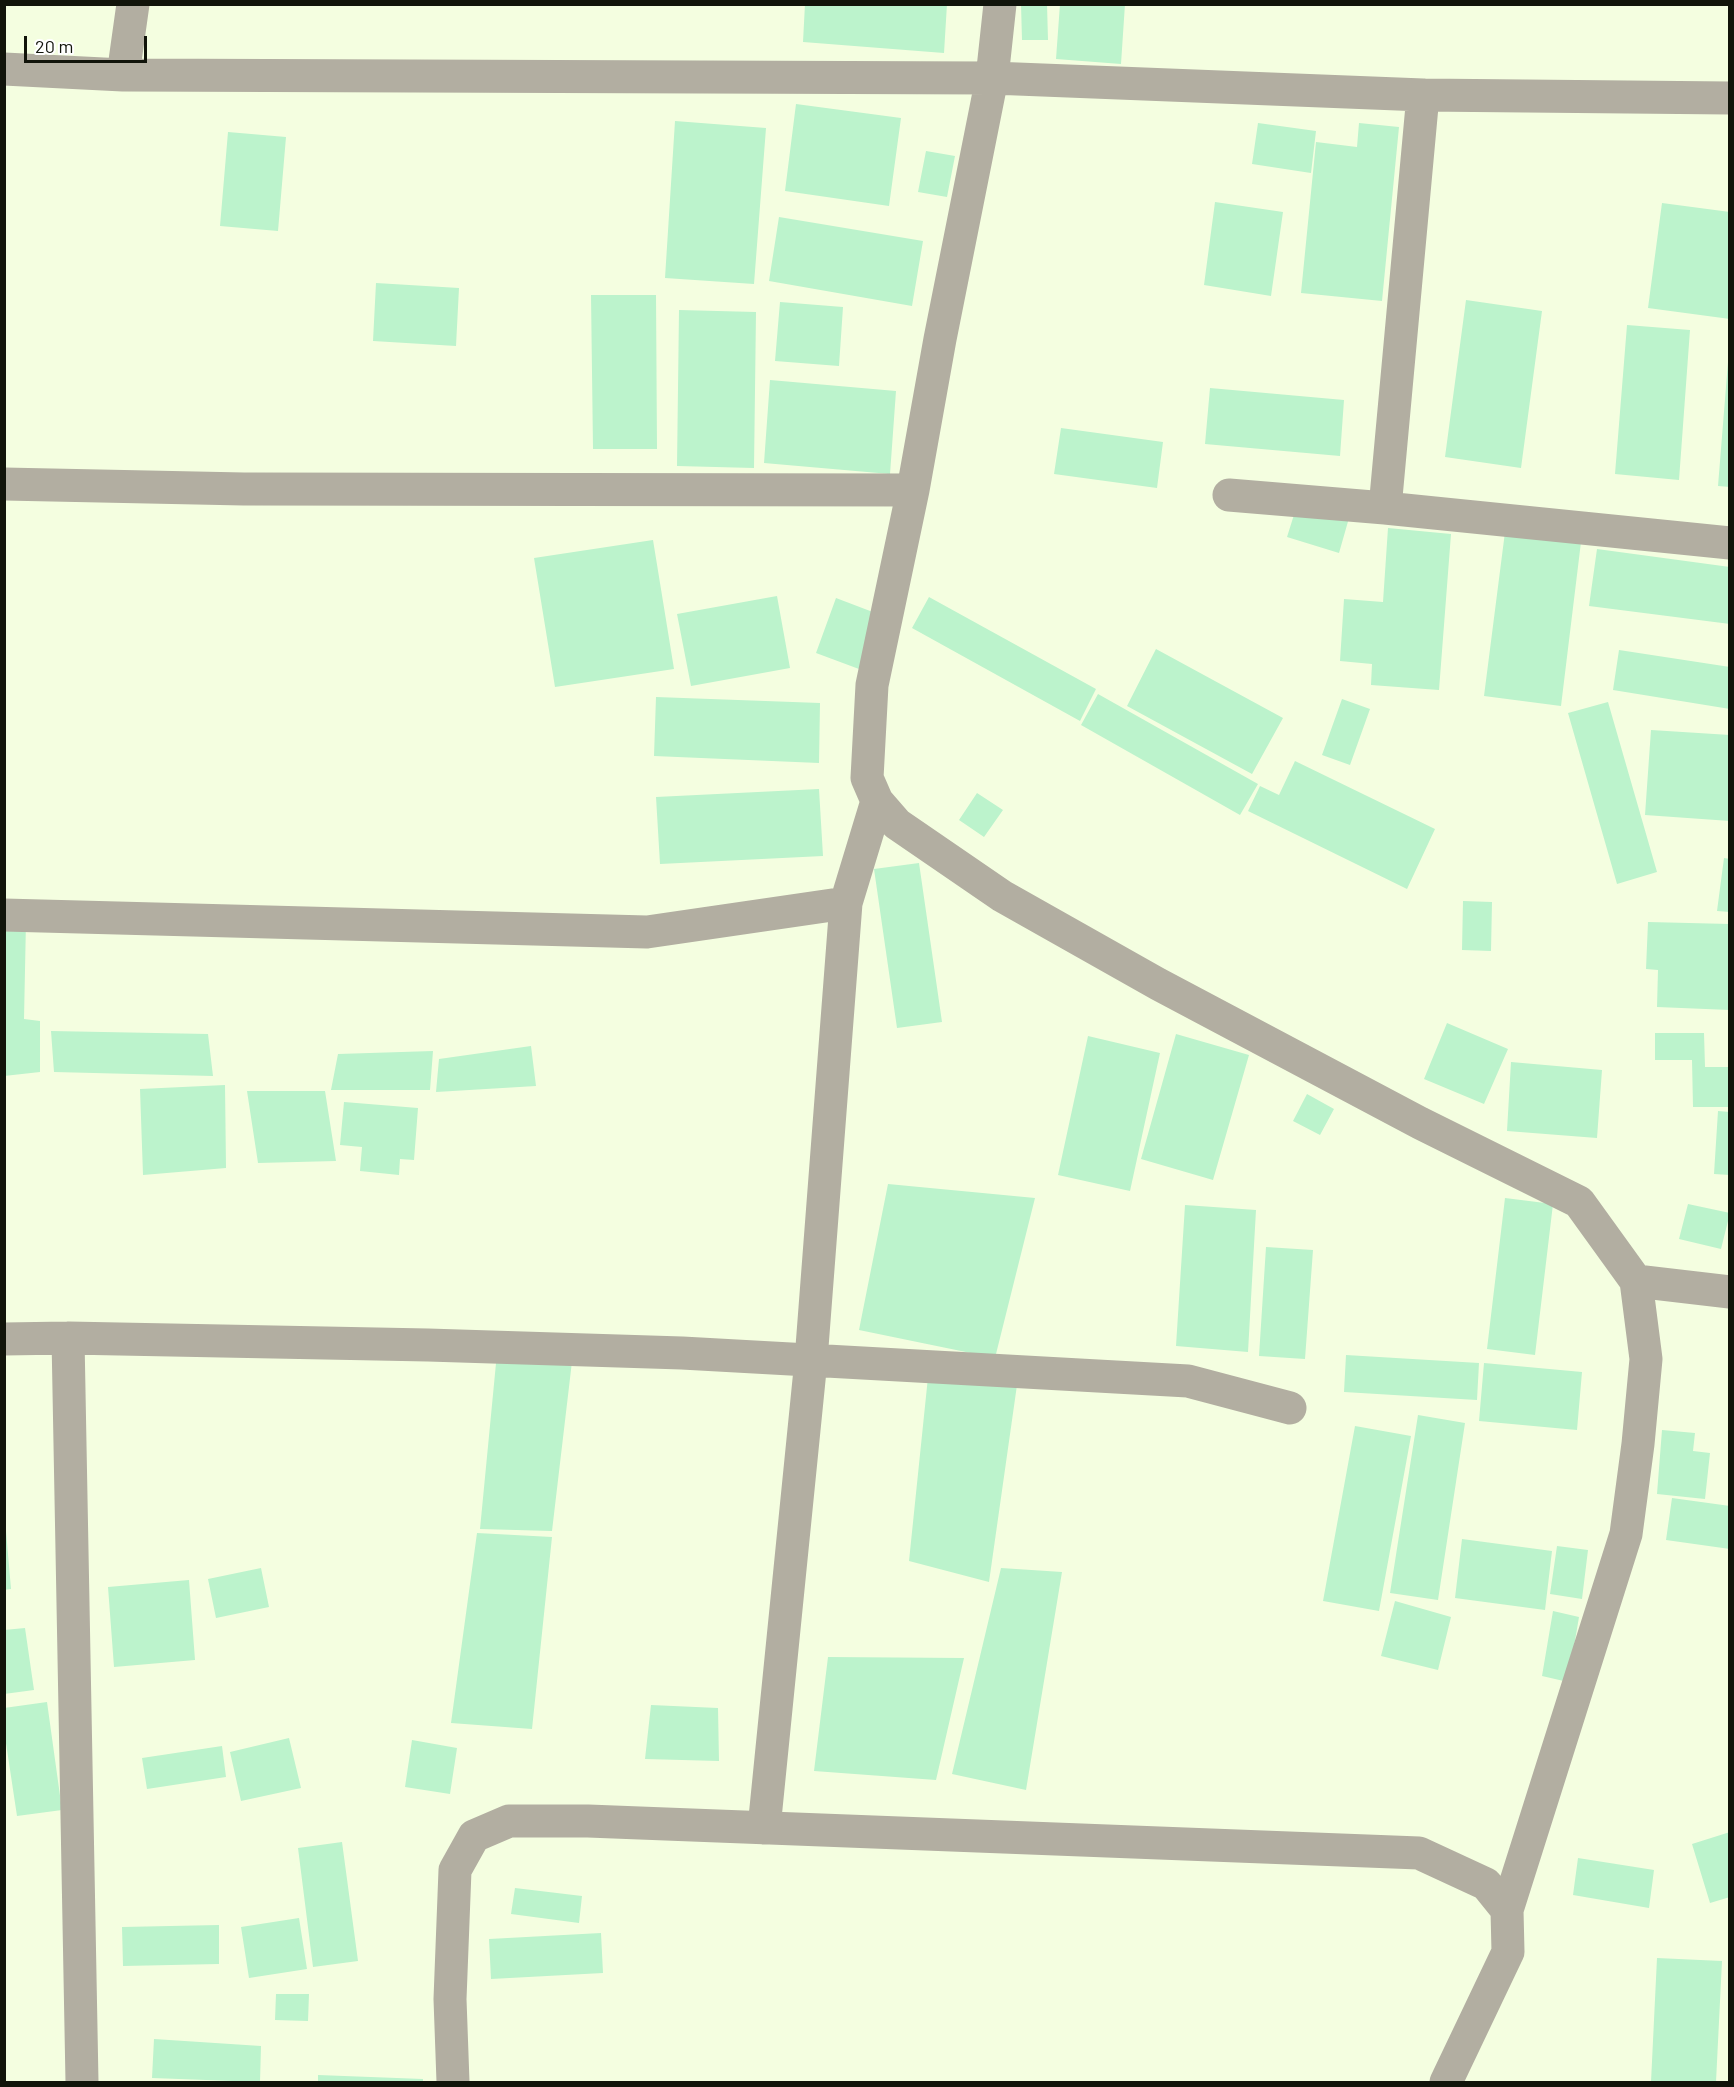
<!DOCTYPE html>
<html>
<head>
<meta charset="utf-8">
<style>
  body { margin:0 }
  #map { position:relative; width:1734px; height:2087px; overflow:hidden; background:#f4fee0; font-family:Barlow,sans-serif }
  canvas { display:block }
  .frame { position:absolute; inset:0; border:6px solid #11140a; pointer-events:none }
  .scale { position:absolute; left:24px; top:36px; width:123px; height:27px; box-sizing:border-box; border:3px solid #11140a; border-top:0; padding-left:8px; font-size:18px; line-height:21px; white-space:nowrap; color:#11140a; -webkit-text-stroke:4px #fff; paint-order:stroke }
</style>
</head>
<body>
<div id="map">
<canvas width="1734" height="2087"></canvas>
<div class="frame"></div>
<div class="scale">20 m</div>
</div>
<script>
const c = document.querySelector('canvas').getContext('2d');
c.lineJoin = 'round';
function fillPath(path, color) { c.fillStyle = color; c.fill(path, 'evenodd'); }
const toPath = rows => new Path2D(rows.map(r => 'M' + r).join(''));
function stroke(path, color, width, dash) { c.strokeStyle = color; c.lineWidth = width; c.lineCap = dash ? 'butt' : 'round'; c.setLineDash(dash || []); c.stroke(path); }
fillPath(toPath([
  [805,4,947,4,944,53,803,42],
  [1021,4,1047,4,1048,40,1022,40],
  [1060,4,1125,4,1121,64,1056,59],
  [796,104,901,118,889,206,785,191],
  [675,121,766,128,754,284,665,278],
  [1258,123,1316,131,1311,173,1252,164],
  [1359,123,1399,127,1382,301,1301,293,1316,142,1357,147],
  [228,132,286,137,278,231,220,226],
  [926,151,955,156,947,197,918,192],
  [1215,202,1283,212,1271,296,1204,285],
  [1662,203,1730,212,1730,319,1648,308],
  [779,217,923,241,912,306,769,281],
  [376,283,459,288,456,346,373,341],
  [591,295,656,295,657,449,593,449],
  [1466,300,1542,311,1521,468,1445,457],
  [780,302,843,307,839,366,775,361],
  [679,310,756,312,754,468,677,466],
  [1627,325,1690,330,1679,480,1615,474],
  [1728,362,1730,363,1730,487,1718,486],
  [770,380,896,391,890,474,764,463],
  [1210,388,1344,400,1340,456,1205,444],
  [1061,428,1163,442,1157,488,1054,474],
  [1298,502,1349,518,1339,553,1287,537],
  [1388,528,1451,534,1439,690,1371,685,1372,664,1340,661,1344,599,1383,602],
  [1505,532,1581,542,1561,706,1484,696],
  [653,540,674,669,555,687,534,558],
  [1597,549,1730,567,1730,624,1589,606],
  [777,596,790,668,691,686,677,614],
  [929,597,1096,689,1080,721,912,628],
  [836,598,878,614,859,669,816,653],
  [1156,649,1283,718,1252,774,1127,706],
  [1619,650,1730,667,1730,709,1613,690],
  [1098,694,1258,784,1240,815,1081,725],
  [656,697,820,703,819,763,654,756],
  [1342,699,1370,709,1350,765,1322,755],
  [1608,702,1657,872,1617,884,1568,713],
  [1651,730,1730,735,1730,821,1645,815],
  [1295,761,1435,829,1407,889,1248,811,1260,786,1279,795],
  [819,789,823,856,660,864,656,797],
  [977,793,1003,810,984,837,959,820],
  [1724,858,1730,859,1730,912,1717,911],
  [919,863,942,1022,897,1028,874,869],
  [1463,901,1492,902,1491,951,1462,950],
  [26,921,24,1019,40,1021,40,1072,4,1076,4,924],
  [1648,922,1730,924,1730,1010,1657,1007,1658,970,1646,969],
  [1447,1023,1508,1049,1484,1104,1424,1079],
  [51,1031,208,1034,213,1076,54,1072],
  [1655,1033,1704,1033,1705,1067,1730,1067,1730,1107,1693,1107,1692,1060,1655,1060],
  [1176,1034,1249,1055,1213,1180,1141,1159],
  [1088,1036,1160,1053,1130,1191,1058,1175],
  [531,1046,536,1086,436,1092,439,1059],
  [433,1051,430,1090,331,1090,338,1054],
  [1511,1062,1602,1070,1597,1138,1507,1131],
  [225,1085,226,1168,143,1175,140,1089],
  [247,1091,325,1091,336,1161,258,1163],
  [1307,1094,1334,1109,1320,1135,1293,1121],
  [344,1102,418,1108,414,1160,400,1159,399,1175,360,1171,362,1147,340,1145],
  [1718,1111,1730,1112,1730,1175,1714,1174],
  [888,1184,1035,1198,995,1358,859,1330],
  [1505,1198,1553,1204,1535,1355,1487,1349],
  [1688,1204,1730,1213,1721,1249,1679,1239],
  [1185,1205,1256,1210,1248,1352,1176,1346],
  [1266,1247,1313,1250,1305,1359,1259,1356],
  [497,1353,573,1353,552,1531,480,1529],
  [1346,1355,1479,1363,1477,1400,1344,1392],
  [1484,1363,1582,1372,1577,1430,1479,1421],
  [928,1377,1017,1385,989,1582,909,1561],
  [1418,1415,1465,1423,1438,1600,1390,1593],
  [1355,1426,1411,1436,1379,1611,1323,1601],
  [1662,1430,1695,1433,1693,1451,1710,1453,1705,1499,1657,1494],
  [1672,1498,1730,1506,1730,1549,1666,1540],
  [4,1531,6,1531,11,1589,4,1590],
  [477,1533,552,1537,532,1729,451,1723],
  [1462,1539,1552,1551,1545,1610,1455,1598],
  [1557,1546,1588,1550,1582,1599,1550,1594],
  [261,1568,269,1607,216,1618,208,1579],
  [1001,1568,1062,1572,1026,1790,952,1774],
  [189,1580,195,1660,114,1667,108,1587],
  [1395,1601,1451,1617,1438,1670,1381,1656],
  [1553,1611,1579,1617,1568,1682,1542,1676],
  [25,1628,34,1690,4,1694,4,1630],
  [828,1657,964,1658,936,1780,814,1771],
  [47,1702,62,1810,17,1816,4,1730,4,1708],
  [651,1705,718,1708,719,1761,645,1759],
  [289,1738,301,1788,241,1801,230,1752],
  [412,1740,457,1748,450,1794,405,1787],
  [222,1746,226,1777,147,1789,142,1758],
  [1730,1832,1730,1897,1710,1903,1692,1844],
  [342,1842,358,1961,313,1967,298,1848],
  [1578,1858,1654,1870,1649,1908,1573,1895],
  [515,1888,582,1896,579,1923,511,1914],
  [299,1918,307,1969,249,1978,241,1927],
  [219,1925,219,1964,123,1966,122,1927],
  [601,1933,603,1973,491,1979,489,1939],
  [1657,1958,1722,1961,1716,2082,1651,2082],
  [276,1994,309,1994,308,2021,275,2020],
  [154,2039,261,2046,260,2082,152,2078],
  [318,2075,423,2079,423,2082,318,2082]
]), '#bcf3cc');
stroke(toPath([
  [1000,4,992,78,940,339,913,490,872,685,867,778,877,801,897,824,1002,896,1158,984,1420,1123,1579,1202,1636,1281,1646,1359,1638,1444,1626,1534,1507,1910,1508,1952,1446,2082],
  [4,69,123,75,992,78,1423,95,1730,98],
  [123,75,133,4],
  [4,484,244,489,913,490],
  [1229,495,1385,508,1423,95],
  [1385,508,1730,543],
  [4,915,647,932,846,903],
  [1636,1281,1730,1292],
  [68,1338,82,2082],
  [4,1339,68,1338,428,1345,682,1353,1188,1381,1290,1408],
  [764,1828,811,1360,846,903,877,801],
  [453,2082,450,1999,455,1870,474,1836,509,1821,588,1821,1419,1853,1486,1884,1507,1910]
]), '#b2aea1', 33);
</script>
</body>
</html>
